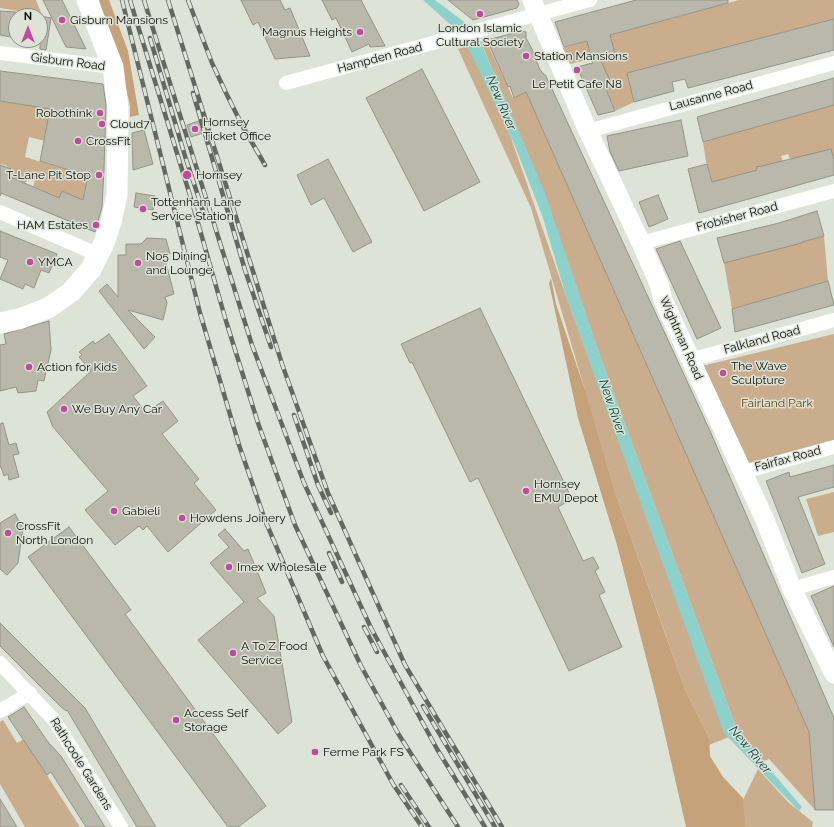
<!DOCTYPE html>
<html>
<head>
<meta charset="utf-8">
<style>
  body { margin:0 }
  #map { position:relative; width:834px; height:827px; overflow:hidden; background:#dde4d7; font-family:Raleway,sans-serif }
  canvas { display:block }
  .north { position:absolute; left:8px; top:8px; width:40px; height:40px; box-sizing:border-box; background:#dde4d7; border:1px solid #8b9086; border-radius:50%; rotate:0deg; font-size:11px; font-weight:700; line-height:16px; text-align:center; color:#0f110d }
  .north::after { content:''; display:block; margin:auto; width:14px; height:18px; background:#c14a9f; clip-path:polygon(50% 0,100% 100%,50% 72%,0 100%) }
</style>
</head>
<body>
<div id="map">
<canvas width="834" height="827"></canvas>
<div class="north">N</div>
</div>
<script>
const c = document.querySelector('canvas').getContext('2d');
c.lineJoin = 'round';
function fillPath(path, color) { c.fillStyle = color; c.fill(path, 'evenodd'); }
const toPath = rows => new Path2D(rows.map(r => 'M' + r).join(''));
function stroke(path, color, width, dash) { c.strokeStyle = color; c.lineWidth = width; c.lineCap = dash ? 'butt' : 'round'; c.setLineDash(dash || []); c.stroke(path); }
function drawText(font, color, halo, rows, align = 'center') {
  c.font = font + ' Raleway,sans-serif'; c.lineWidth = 3; c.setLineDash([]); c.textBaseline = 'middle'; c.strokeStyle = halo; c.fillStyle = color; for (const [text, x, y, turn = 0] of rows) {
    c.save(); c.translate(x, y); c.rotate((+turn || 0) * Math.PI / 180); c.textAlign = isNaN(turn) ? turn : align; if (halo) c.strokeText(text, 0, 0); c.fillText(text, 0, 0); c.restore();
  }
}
fillPath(toPath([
  [0,0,36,0,42,15,0,8],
  [739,0,834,0,834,19,627,73,634,102,615,111,606,89,614,86,611,79,599,84,586,64,607,60,606,55,570,64,562,48],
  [486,41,513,98,526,92,809,732,815,810,769,759,763,762,736,727,599,353,544,192,481,42],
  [469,45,511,138,566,296,725,733,729,737,709,745,709,738,686,692,616,495,531,208,458,49],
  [26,91,57,95,45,141,29,137,25,157,88,176,83,202,62,191,59,198,33,187,35,180,29,177,25,184,8,176,11,169,5,165,0,164,0,101,24,105],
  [834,105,834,160,831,150,790,159,788,154,781,156,783,162,771,178,767,165,762,166,756,168,760,181,716,194,706,162,703,142],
  [824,236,828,281,732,309,724,263],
  [834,334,834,442,744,469,702,366],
  [834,492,834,532,818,536,806,499],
  [3,720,17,743,24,739,80,827,25,827,0,784,0,722],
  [758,769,789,803,813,822,812,827,744,827,739,808]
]), '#caad8d');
fillPath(toPath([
  [99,0,109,0,128,51,139,115,130,117,130,106,120,61],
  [551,278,556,304,586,393,616,495,658,614,686,692,709,738,710,756,723,777,743,798,745,827,686,827,657,700,617,545,578,418,549,283]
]), '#c5a279');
fillPath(toPath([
  [423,0,435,0,476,31,545,193,599,353,736,727,759,757,802,807,799,811,724,733,566,296,543,218,515,146,462,35]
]), '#8cd1cb');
const building = toPath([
  [43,0,62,0,86,49,66,47,43,0],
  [241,0,280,0,285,10,290,8,310,56,275,59,258,22,253,25,241,0],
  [322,0,361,0,385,46,370,47,369,44,352,52,336,18,332,20,322,0],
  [448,0,517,0,519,4,517,8,473,20,448,0],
  [636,0,728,0,728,3,610,35,616,57,601,61,613,87,606,89,615,111,598,115,577,67,593,63,587,41,564,47,555,22,636,0],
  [0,11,16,12,16,38,0,35,0,11],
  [40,16,51,18,46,50,40,49,40,16],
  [834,19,834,50,688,88,685,79,672,82,674,91,634,102,627,73,834,19],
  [522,31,526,32,526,38,532,49,540,70,546,76,710,431,834,718,834,810,815,810,809,732,526,92,514,98,510,86,508,87,487,40,522,31],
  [422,69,480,182,424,211,366,98,422,69],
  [0,71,103,84,106,105,104,169,102,207,95,232,1,193,0,196,0,165,11,169,8,176,59,198,62,191,83,200,88,176,40,161,50,109,0,101,0,71],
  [834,78,834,105,703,142,697,117,834,78],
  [681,120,688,156,619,171,610,152,607,136,681,120],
  [199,121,203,133,191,137,187,125,199,121],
  [144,130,153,164,133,170,132,133,144,130],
  [831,149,834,160,834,175,699,213,688,169,707,164,712,182,757,170,756,167,762,166,831,149],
  [328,159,372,242,353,252,324,198,311,205,297,175,328,159],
  [136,193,155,196,153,210,134,207,136,193],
  [658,195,668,219,649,227,639,202,658,195],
  [817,211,824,236,802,242,802,243,724,263,717,238,779,223,817,211],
  [0,231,57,254,49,273,41,270,34,288,25,284,23,289,0,279,8,260,0,257,0,231],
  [147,238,166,239,170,254,164,255,174,294,165,297,167,303,163,320,128,310,155,337,144,349,99,291,107,284,118,297,118,255,126,255,126,244,141,244,147,238],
  [680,241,721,328,697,339,656,249,680,241],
  [828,281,834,305,735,332,732,309,828,281],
  [480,308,572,499,558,507,583,561,593,557,599,568,595,571,605,592,599,595,622,647,569,671,478,478,470,482,412,362,410,363,401,344,480,308],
  [49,321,51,350,44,381,38,380,36,391,18,393,16,387,0,391,0,345,6,344,4,334,49,321],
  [109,334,147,386,133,396,146,413,163,401,178,421,162,434,199,479,194,483,216,510,168,552,147,526,143,530,139,526,115,545,85,510,108,491,53,427,47,412,91,371,79,357,82,355,79,352,93,341,95,344,109,334],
  [3,423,9,445,16,443,19,454,13,455,19,477,9,480,8,474,4,476,1,467,0,467,0,424,3,423],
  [834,465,834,487,798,497,825,564,802,573,766,481,789,472,790,477,834,465],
  [15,514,23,528,18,563,7,575,0,569,0,523,15,514],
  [69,527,131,610,125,614,266,806,238,827,228,827,28,557,69,527],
  [225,529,244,551,248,549,266,593,257,598,274,616,292,722,278,734,198,640,244,602,210,563,229,547,218,535,225,529],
  [834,586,834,647,811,596,834,586],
  [0,623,85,708,156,827,137,827,67,710,66,711,60,706,0,646,0,623],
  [24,707,48,742,61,756,105,827,86,827,51,772,47,775,8,717,24,707],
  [0,799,11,817,17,827,0,827,0,799]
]);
fillPath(building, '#bab8ab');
stroke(building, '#949385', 1);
stroke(toPath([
  [0,53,113,67],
  [286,83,590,0],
  [588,131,834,63],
  [0,212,99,255],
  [641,243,834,191],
  [690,360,834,320],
  [743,472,834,447],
  [792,589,834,577],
  [0,663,54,720,121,827],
  [0,711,30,693]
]), '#fff', 14);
stroke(toPath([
  [532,0,588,131,641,243,659,284,663,300,765,520,792,589,834,674]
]), '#fff', 19);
stroke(toPath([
  [0,323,19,319,48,308,71,292,91,269,104,243,111,222,117,195,118,108,113,67,87,0]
]), '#fff', 21);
const rail = toPath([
  [122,0,200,313,239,445,265,520,323,656,393,784,422,827],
  [130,0,192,202,226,321,258,423,295,525,361,666,399,735,458,827],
  [144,0,252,345,304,483,371,628,437,749,485,827],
  [168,0,282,364,328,493,405,665,502,827],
  [188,0,212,63,227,95,243,127,265,165],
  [150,38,185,156,204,214],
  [193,93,245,270,271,347],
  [294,415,318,485,331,513],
  [329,553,342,582],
  [364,627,377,652],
  [423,706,495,827],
  [401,785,429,827]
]);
stroke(rail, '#646860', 4.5);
stroke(rail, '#dde4d7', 3, [9]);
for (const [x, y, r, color] of [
  [480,14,4,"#c14a9f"],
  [62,20,4,"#c14a9f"],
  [360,32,4,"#c14a9f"],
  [526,56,4,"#c14a9f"],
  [577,70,4,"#c14a9f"],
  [100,113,4,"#c14a9f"],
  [102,124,4,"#c14a9f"],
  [195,129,4,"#c14a9f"],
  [78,141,4,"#c14a9f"],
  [99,175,4,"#c14a9f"],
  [187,175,5,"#c14a9f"],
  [143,209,4,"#c14a9f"],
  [96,225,4,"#c14a9f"],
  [30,262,4,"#c14a9f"],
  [138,263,4,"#c14a9f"],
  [29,367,4,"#c14a9f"],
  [723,373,4,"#c14a9f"],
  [64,409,4,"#c14a9f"],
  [526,491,4,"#c14a9f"],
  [114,511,4,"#c14a9f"],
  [182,518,4,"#c14a9f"],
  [8,533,4,"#c14a9f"],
  [229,567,4,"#c14a9f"],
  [233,653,4,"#c14a9f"],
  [176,720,4,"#c14a9f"],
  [315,752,4,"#c14a9f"]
]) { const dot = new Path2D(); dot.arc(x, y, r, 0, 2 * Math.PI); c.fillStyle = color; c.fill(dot); stroke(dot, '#dde4d7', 1.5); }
drawText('12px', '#0f110d', '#dde4d7', [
  ["Gisburn Mansions",70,20],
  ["London Islamic",480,28,"center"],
  ["Cultural Society",480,42,"center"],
  ["Magnus Heights",352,32,"right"],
  ["Station Mansions",534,56],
  ["Le Petit Cafe N8",577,84,"center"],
  ["Robothink",92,113,"right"],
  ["Hornsey",203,122],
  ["Ticket Office",203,136],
  ["Cloud7",110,124],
  ["CrossFit",86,141],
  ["T-Lane Pit Stop",91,175,"right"],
  ["Hornsey",196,175],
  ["Tottenham Lane",151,202],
  ["Service Station",151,216],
  ["HAM Estates",88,225,"right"],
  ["No5 Dining",146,256],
  ["and Lounge",146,270],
  ["YMCA",38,262],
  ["The Wave",731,366],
  ["Sculpture",731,380],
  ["Action for Kids",37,367],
  ["We Buy Any Car",72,409],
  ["Hornsey",534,484],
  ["EMU Depot",534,498],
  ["Gabieli",122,511],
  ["Howdens Joinery",190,518],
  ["CrossFit",16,526],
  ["North London",16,540],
  ["Imex Wholesale",237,567],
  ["A To Z Food",241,646],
  ["Service",241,660],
  ["Access Self",184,713],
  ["Storage",184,727],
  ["Ferme Park FS",323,752]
], 'left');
drawText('12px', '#0f110d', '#dde4d7', [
  ["Hampden Road",380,58,-15],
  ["Gisburn Road",68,62,7],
  ["Lausanne Road",711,96,-15],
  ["Frobisher Road",737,217,-15],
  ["Wightman Road",681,338,66],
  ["Falkland Road",762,340,-15],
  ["Fairfax Road",788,459,-15],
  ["Rathcoole Gardens",81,764,58]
]);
drawText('12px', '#5f3c08', '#dde4d7', [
  ["Fairland Park",777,403]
]);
drawText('italic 13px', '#064744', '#dde4d7', [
  ["New River",501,103,67],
  ["New River",612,407,71],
  ["New River",750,750,50]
]);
</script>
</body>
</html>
